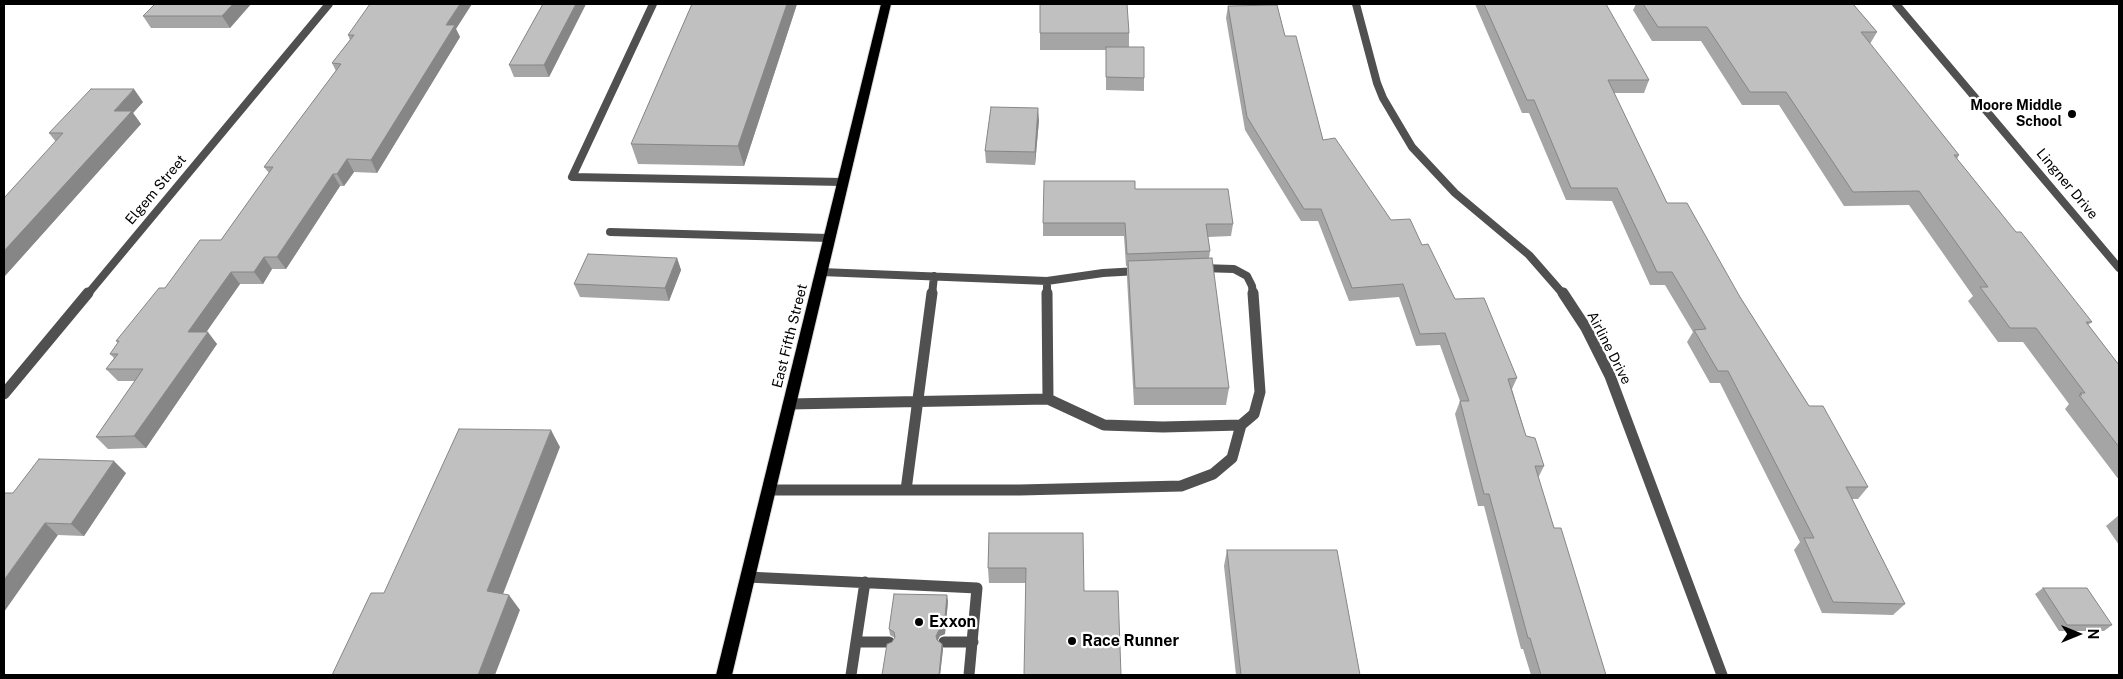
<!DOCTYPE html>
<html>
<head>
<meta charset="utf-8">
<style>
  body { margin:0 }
  #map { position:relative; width:2123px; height:679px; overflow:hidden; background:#fff; font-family:"Public Sans",sans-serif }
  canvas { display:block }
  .frame { position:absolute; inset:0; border:5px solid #000; pointer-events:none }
  .north { position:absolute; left:2053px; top:609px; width:50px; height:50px; -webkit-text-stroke:4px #fff; paint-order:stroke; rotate:90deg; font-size:14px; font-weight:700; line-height:20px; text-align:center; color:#000 }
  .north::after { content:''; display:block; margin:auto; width:18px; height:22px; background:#000; clip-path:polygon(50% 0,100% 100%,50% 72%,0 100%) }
</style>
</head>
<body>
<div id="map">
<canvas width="2123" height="679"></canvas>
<div class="frame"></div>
<div class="north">N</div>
</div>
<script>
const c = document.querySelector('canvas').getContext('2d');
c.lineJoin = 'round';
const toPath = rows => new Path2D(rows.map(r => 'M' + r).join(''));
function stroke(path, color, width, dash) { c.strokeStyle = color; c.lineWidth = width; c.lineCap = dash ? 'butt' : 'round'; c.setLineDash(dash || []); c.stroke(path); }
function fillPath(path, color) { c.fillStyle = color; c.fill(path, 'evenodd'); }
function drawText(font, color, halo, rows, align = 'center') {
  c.font = font + ' "Public Sans",sans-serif'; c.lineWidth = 4.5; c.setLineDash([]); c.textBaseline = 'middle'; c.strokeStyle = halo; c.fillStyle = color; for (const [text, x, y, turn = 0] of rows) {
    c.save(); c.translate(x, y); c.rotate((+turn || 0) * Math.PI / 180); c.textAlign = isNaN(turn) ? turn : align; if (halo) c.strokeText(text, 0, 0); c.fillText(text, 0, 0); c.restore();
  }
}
const primary = toPath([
  [881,4,891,4,732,675,716,675,881,4]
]);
stroke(primary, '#dbdbdb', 2);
stroke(toPath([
  [653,4,572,177,843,182],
  [610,232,829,238],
  [1200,268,1234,269,1247,276,1252,286,1253,295],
  [821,272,1047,281,1047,295],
  [1047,281,1103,273,1138,271],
  [932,295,934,276]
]), '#505050', 8);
stroke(toPath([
  [1048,399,1104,425,1163,427,1241,425],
  [789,404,1048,399,1047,293],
  [769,490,1020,490,1181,486,1213,474,1232,458,1241,425,1254,414,1260,392,1253,293],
  [906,490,932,293],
  [747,577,977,588,969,675],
  [856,642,889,642],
  [944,642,973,642],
  [851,675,865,582]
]), '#505050', 11);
stroke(toPath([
  [1356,4,1377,83,1383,98,1412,147,1455,193,1529,255,1564,295],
  [1896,4,2119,268],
  [87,295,329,4]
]), '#505050', 8);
stroke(toPath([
  [1563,293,1586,328,1610,376,1722,675],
  [4,394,88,293]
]), '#505050', 11);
fillPath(primary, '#000');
fillPath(toPath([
  [251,4,230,28,151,28,143,16],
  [543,4,586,4,549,77,514,77,509,65],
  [692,4,797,4,744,166,638,164,631,144],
  [1475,4,1572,4,1649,80,1644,93,1614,93,1667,203,1740,297,1809,406,1868,487,1858,499,1852,499,1905,604,1893,615,1822,613,1794,550,1800,542,1720,383,1710,383,1687,342,1693,332,1665,285,1650,285,1612,201,1566,200,1529,113,1522,113],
  [1636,4,1853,4,1877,32,1870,44,1959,155,1957,159,2016,232,2092,322,2088,325,2119,365,2119,480,2065,409,2069,404,2023,342,1998,342,1968,301,1973,296,1909,205,1844,206,1779,105,1742,105,1701,41,1652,41,1633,10],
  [1228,6,1285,36,1323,140,1391,220,1422,245,1455,299,1517,378,1512,389,1526,436,1544,466,1538,478,1554,528,1606,675,1531,675,1523,649,1521,649,1484,506,1478,506,1455,414,1460,401,1440,345,1416,346,1399,297,1349,301,1318,221,1301,221,1245,130,1226,18],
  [456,29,460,37,377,173,354,172,344,186,340,186,286,269,272,269,263,284,240,284,206,332,217,344,146,448,108,449,96,437,135,381,118,381,106,369,114,358,110,354,118,343,116,341,165,288,221,240,269,173,264,167,336,71,332,63,350,40,348,35],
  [1040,33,1129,33,1129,47,1144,78,1144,91,1106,90,1106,50,1040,50],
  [143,102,133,113,141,124,4,277,4,198,56,142,49,133],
  [1039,120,1035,165,986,163,985,151],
  [1135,189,1233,224,1231,236,1208,237,1210,251,1209,259,1229,388,1226,405,1134,405,1127,278,1127,266,1126,266,1124,236,1043,236,1043,223],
  [677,258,681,270,669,301,580,297,574,284],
  [126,473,84,536,58,535,4,493,13,493],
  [2119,515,2119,545,2106,526],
  [989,533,1084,591,1026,583,989,583,988,568],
  [1227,550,1360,675,1236,675,1224,566],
  [2043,588,2112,625,2104,631,2059,631,2035,594],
  [948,601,945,634,940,636,937,640,942,644,943,649,940,675,882,675,892,642,895,638,890,635,889,629]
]), '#a5a5a5');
fillPath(toPath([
  [233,4,251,4,230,28,222,16],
  [460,4,472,4,456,29,460,37,377,173,371,160,446,25],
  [576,4,586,4,549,77,544,65],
  [787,4,797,4,744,166,738,146],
  [134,89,143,102,133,113,141,124,4,277,4,251,114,111],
  [1038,108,1039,120,1035,165,1035,152],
  [347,159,354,172,344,186,337,174],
  [333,174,340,186,286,269,277,257],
  [264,257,272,269,263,284,254,272],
  [677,258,681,270,669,301,665,288],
  [231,272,240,284,198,344,188,332],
  [208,332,217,344,146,448,134,436],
  [551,430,560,447,498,607,487,591],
  [114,461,126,473,84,536,71,524],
  [45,523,58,535,4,612,4,580],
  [509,595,520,610,495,675,478,675],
  [947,595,948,601,945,634,940,636,937,642,936,636,939,630],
  [942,644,943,649,940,675,939,675]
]), '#868686');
const building = toPath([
  [155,4,233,4,222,16,143,16,155,4],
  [370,4,460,4,446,25,455,25,371,160,347,159,337,174,333,174,277,257,264,257,254,272,231,272,188,332,208,332,134,436,96,437,143,369,106,369,118,354,110,354,119,341,116,341,159,288,165,288,200,240,221,240,273,167,264,167,341,64,332,63,354,35,348,35,370,4],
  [543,4,576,4,544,65,509,65,543,4],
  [692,4,787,4,738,146,631,144,692,4],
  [1040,4,1127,4,1129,33,1040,33,1040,4],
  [1484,4,1606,4,1649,80,1608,80,1667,203,1687,203,1740,297,1809,406,1823,406,1868,487,1846,487,1905,604,1833,602,1804,538,1814,538,1728,371,1718,371,1694,330,1706,329,1672,272,1657,272,1617,188,1571,188,1534,100,1527,100,1484,4],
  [1643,4,1853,4,1877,32,1861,32,1959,155,1954,155,2016,232,2021,232,2092,322,2086,322,2119,365,2119,447,2079,395,2082,395,2080,393,2085,393,2036,328,2010,328,1980,287,1988,287,1919,191,1853,192,1786,92,1750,92,1707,27,1658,27,1643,4],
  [1277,5,1285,36,1296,36,1323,140,1335,138,1391,220,1410,219,1422,245,1428,244,1455,299,1484,298,1517,378,1508,379,1526,436,1535,438,1544,466,1535,466,1554,528,1561,528,1606,675,1541,675,1530,638,1528,638,1489,494,1484,494,1460,401,1469,401,1445,333,1420,334,1403,284,1352,288,1321,209,1304,209,1247,117,1228,6,1277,5],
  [1106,47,1144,47,1144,78,1106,77,1106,47],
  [91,89,134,89,114,111,132,111,4,251,4,198,63,133,49,133,91,89],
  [991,107,1038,108,1035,152,985,151,991,107],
  [1044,181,1135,181,1135,189,1228,189,1233,224,1206,224,1210,251,1127,254,1125,223,1043,223,1044,181],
  [588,254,677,258,665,288,574,284,588,254],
  [1212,258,1229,388,1135,388,1128,261,1212,258],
  [459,429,551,430,487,591,509,595,478,675,332,675,371,593,384,593,459,429],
  [39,459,114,461,71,524,45,523,4,580,4,493,13,493,39,459],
  [989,533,1083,533,1084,591,1118,591,1121,675,1024,675,1026,568,988,568,989,533],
  [1227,550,1337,550,1360,675,1241,675,1227,550],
  [2043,588,2087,588,2112,625,2067,625,2043,588],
  [894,594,947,595,944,629,939,630,936,636,937,640,942,644,939,675,882,675,887,644,892,642,895,637,894,632,889,629,894,594]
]);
fillPath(building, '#c0c0c0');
stroke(building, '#868686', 1);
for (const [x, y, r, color] of [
  [2072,114,5,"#000"],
  [919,622,5,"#000"],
  [1072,641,5,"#000"]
]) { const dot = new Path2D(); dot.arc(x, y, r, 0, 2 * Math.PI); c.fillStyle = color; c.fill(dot); stroke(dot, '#fff', 2); }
drawText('bold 14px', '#000', '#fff', [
  ["Moore Middle",2062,106],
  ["School",2062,122]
], 'right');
drawText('14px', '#000', '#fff', [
  ["Lingner Drive",2067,184,50],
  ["Elgem Street",156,190,-50],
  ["East Fifth Street",790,336,-76],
  ["Airline Drive",1609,348,63]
]);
drawText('bold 16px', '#000', '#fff', [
  ["Exxon",929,622],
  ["Race Runner",1082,641]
], 'left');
</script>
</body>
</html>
